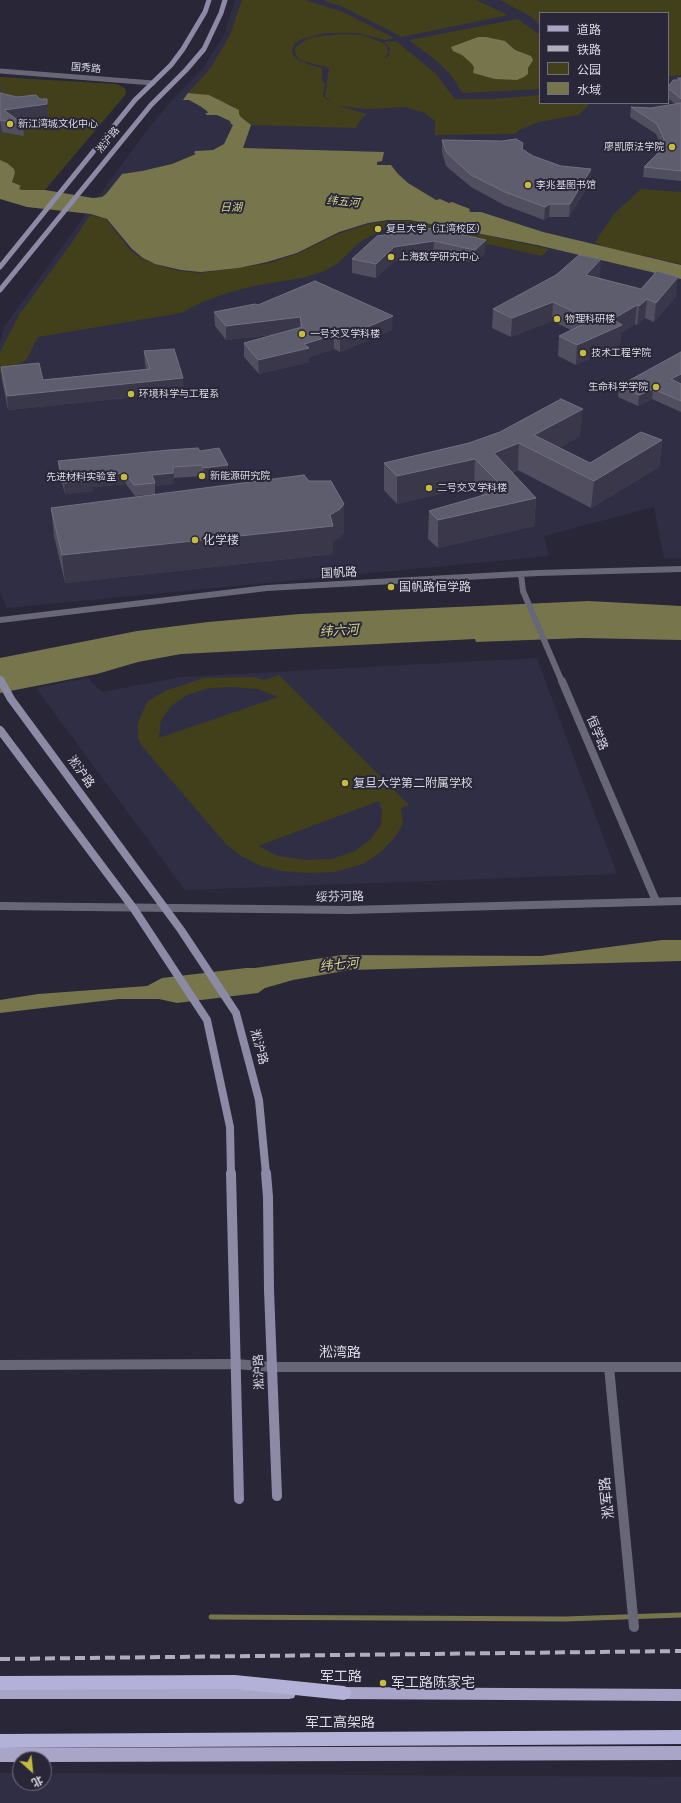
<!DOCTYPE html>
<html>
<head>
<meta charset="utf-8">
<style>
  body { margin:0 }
  #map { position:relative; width:681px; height:1803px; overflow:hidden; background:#282637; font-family:"Alegreya Sans","Noto Sans SC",sans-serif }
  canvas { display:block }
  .legend { position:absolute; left:539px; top:12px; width:130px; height:92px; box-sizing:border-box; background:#282637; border:1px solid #706e7d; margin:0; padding:5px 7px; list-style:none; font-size:12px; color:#dbdae5 }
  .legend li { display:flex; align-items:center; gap:8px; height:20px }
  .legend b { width:20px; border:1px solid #706e7d }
  .north { position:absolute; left:12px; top:1751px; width:40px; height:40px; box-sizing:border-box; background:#282637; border:1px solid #706e7d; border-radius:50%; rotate:153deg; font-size:11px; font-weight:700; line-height:16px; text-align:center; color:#dbdae5 }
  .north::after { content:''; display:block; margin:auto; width:14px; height:18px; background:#c5bc3d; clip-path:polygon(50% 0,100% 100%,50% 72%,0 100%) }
</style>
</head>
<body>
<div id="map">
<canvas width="681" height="1803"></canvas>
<ul class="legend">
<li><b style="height:5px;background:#a8a5c8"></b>道路</li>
<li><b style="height:5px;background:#afaeba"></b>铁路</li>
<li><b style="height:11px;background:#423f1b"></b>公园</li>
<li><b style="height:11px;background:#77754c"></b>水域</li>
</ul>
<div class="north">北</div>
</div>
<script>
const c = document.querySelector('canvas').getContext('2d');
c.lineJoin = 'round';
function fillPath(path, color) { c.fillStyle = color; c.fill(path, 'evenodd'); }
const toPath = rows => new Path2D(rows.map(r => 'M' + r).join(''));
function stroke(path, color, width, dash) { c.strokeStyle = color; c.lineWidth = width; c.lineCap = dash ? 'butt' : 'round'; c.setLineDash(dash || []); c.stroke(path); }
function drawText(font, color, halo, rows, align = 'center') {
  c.font = font + ' "Alegreya Sans","Noto Sans SC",sans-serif'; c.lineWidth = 4; c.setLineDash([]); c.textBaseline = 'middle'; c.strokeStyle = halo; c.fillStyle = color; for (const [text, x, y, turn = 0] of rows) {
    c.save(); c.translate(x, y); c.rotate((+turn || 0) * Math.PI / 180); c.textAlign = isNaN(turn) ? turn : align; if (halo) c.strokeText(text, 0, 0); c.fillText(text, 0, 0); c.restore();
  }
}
fillPath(toPath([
  [235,0,681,0,681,558,664,558,654,507,544,536,549,556,7,608,0,593,0,343,4,327,146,131,173,99,203,68,224,35],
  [540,13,668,13,668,103,540,103],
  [537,658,617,874,185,890,36,688,88,678,102,692,181,677],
  [0,1773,20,1773,20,1783,44,1783,44,1773,681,1777,681,1803,0,1803]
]), '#302e45');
fillPath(toPath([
  [242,0,305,0,343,12,394,38,385,40,358,33,326,33,302,39,294,44,292,50,293,55,297,59,310,65,322,68,322,80,325,84,323,96,333,104,325,96,329,68,303,61,298,58,295,52,295,48,306,40,314,37,343,34,363,35,383,43,387,47,388,53,384,59,389,56,390,48,384,42,396,41,435,73,455,99,492,99,540,95,540,103,589,103,587,107,578,115,539,122,519,130,515,134,435,135,435,121,425,113,405,107,368,109,339,106,367,114,361,119,356,128,251,125,241,117,233,106,222,102,209,95,188,93,210,69,230,35],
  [326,0,476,0,508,15,402,37,341,6,324,1],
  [500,0,681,0,681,75,668,77,668,13,540,13,540,25,530,16],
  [518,19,540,35,540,89,463,93,450,74,438,62,409,40],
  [0,77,116,84,125,88,126,94,45,190,21,190,12,182,15,173,0,160],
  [641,189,681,192,681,264,605,247,595,242,614,214],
  [90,215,106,219,130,250,141,258,154,264,179,271,200,273,239,268,270,263,297,254,340,233,369,224,389,221,410,221,443,226,549,249,542,256,415,228,403,227,385,229,361,241,337,264,322,272,302,278,254,286,227,293,200,303,181,313,38,337,26,360,0,374,0,352,19,315,73,241],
  [279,675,409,805,401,808,403,824,395,837,381,852,363,864,335,872,307,873,282,871,261,866,241,856,226,844,141,745,138,737,138,724,141,715,148,701,165,691,204,678,254,677,264,680],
  [232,687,258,689,278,697,159,738,161,720,171,706,187,695,209,688],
  [379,801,382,812,381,825,370,840,355,851,332,859,305,860,278,856,258,846]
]), '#423f1b');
fillPath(toPath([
  [478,37,486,37,505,41,515,50,531,56,533,60,528,68,528,74,524,77,517,80,495,79,473,73,474,67,471,63,462,55,453,51,451,47],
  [188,93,209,95,239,110,239,114,241,117,251,125,243,148,384,152,382,161,377,162,377,165,391,165,398,174,408,183,436,200,440,199,449,203,452,202,470,209,469,211,471,212,481,212,543,232,681,265,681,279,537,245,410,220,388,220,368,223,339,232,297,253,267,262,239,268,201,272,181,270,155,264,143,258,132,249,107,219,91,214,27,207,0,199,0,160,7,163,14,169,15,173,12,182,21,186,19,188,21,190,45,190,93,198,102,197,106,194,122,174,142,171,172,164,196,154,194,153,195,151,213,150,224,144,233,125,231,124,230,121,217,115,207,115,205,113,208,113,207,111,200,106,189,100,183,100],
  [589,601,681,606,681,640,582,638,476,642,475,639,181,654,138,662,97,674,0,693,0,658,137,631,208,622,300,614],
  [662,940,681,940,681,961,350,970,293,980,265,988,258,993,177,1003,159,999,119,999,0,1013,0,1000,38,994,147,986,162,978,246,968,255,968,342,955,541,956]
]), '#77754c');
stroke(toPath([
  [211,1617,565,1619,681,1615]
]), '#77754c', 5);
stroke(toPath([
  [0,71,153,83]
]), '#686778', 5);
stroke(toPath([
  [609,1367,634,1627]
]), '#686778', 10);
stroke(toPath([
  [521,574,523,591,562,682],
  [0,620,267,588,538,573,681,569]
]), '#686778', 6);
stroke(toPath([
  [562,681,656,901],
  [0,906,348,910,681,901]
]), '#686778', 8);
stroke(toPath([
  [0,1365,236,1364,272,1367,681,1367]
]), '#686778', 10);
stroke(toPath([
  [0,267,135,100,171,65,183,49,205,12,209,0],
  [0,290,151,105,186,70,204,49,221,13,225,0]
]), '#8c8aa5', 5);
stroke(toPath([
  [0,679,2,682]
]), '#8c8aa5', 6);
stroke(toPath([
  [1,681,11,699,181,930,236,1013,259,1100,266,1174],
  [0,730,134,909,207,1020,230,1127,231,1174]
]), '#8c8aa5', 8);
stroke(toPath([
  [231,1173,239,1499],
  [266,1173,268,1197,269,1290,277,1496]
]), '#8c8aa5', 10);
fillPath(toPath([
  [0,1687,289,1687,294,1688,296,1693,294,1698,289,1699,0,1699,0,1687],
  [339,1687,681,1689,681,1701,339,1699,334,1698,332,1693,334,1688,339,1687],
  [681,1746,681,1760,44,1762,44,1759,20,1759,20,1762,0,1762,0,1748,681,1746]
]), '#a8a5c8');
fillPath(toPath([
  [235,1675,344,1686,349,1688,352,1693,349,1698,344,1700,235,1689,0,1690,0,1676,235,1675],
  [681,1730,681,1744,0,1748,0,1734,681,1730]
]), '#b4b1d8');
stroke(toPath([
  [0,1659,681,1651]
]), '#afaeba', 4, [10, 5]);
fillPath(toPath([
  [678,78,681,78,681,181,643,177,644,167,662,149,662,147,656,134,630,117,631,107,651,108,675,104,668,98,668,87,678,80],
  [0,82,2,94,48,117,19,121,23,124,24,136,2,132,0,133],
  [442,140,523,143,523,150,533,156,561,166,591,169,590,182,569,217,549,217,544,220,504,205,471,187,446,166,442,152],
  [433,228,485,253,474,263,433,254,394,261,376,278,352,273,352,259],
  [601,259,599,278,641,289,676,296,654,322,645,318,637,325,635,324,621,333,620,344,576,365,558,356,559,336,571,330,552,321,511,337,492,328,493,309],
  [258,305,392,330,340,352,334,349,309,357,309,362,259,374,244,357,244,343,278,334,226,340,215,326,214,312],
  [144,351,184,392,8,410,2,381,1,367,43,380,146,369,145,365],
  [681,352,681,412,652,399,638,406,618,397,619,386],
  [580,436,559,448,590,463,662,440,659,467,591,508,518,470,512,473,536,498,534,526,438,548,428,539,429,511,482,495,474,486,397,504,384,490,384,463,469,443],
  [200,451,228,476,204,479,202,476,174,478,173,484,155,486,155,494,135,496,126,484,92,487,93,491,65,494,59,472,58,461],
  [309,481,344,504,344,532,340,537,333,541,333,554,65,583,54,536,51,508]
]), '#504e5f');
fillPath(toPath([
  [0,82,2,94,0,96],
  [47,99,48,117,12,122,4,110],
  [0,120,2,132,0,133],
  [591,169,590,182,569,217,570,204],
  [550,204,549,217,544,220,545,207],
  [486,240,485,253,474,263,475,250],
  [434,241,433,254,394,261,376,278,376,264,394,247],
  [601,259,600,278,585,294,586,275],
  [678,277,676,296,654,322,656,303],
  [647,299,645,318,637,325,639,306],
  [553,302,552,321,511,337,512,318],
  [637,305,635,324,621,333,620,344,576,365,577,345,613,319],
  [393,316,392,330,340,352,340,339],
  [300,317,300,331,226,340,226,326],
  [334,335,334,349,309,357,309,362,259,374,258,360],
  [681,374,681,385,671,379],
  [183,378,184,392,8,410,7,396],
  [653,389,652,399,638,406,639,395],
  [583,409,580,436,544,456,534,435],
  [662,440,659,467,591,508,594,481],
  [519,443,518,470,495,479,494,453],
  [475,459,474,486,397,504,397,476],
  [228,465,228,476,204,479,203,468],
  [173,467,174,478,173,484,155,486,155,483,152,475],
  [125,473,126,484,92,487,93,491,65,494,64,483,91,476],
  [536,498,534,526,438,548,438,520],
  [344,504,344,532,340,537,333,541,333,554,65,583,62,555,330,515]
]), '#393749');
const building = toPath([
  [678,78,681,78,681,99,668,88,668,87,673,80,679,80,678,78],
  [0,93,17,97,36,95,40,99,47,99,47,104,4,110,23,124,0,120,0,93],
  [681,103,681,171,644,167,662,149,664,139,657,124,631,107,651,108,681,103],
  [516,139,523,143,522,149,533,156,561,166,591,169,570,204,550,204,545,207,505,192,471,175,447,153,442,140,502,141,516,139],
  [433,228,486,240,475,250,434,241,394,247,376,264,352,259,377,236,433,228],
  [579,255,601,259,586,275,641,289,657,271,678,277,656,303,647,299,639,306,637,305,613,319,622,325,577,345,559,336,592,320,553,302,512,318,493,309,556,275,579,255],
  [315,281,393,316,340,339,334,335,304,344,309,348,258,360,244,343,302,327,300,317,226,326,214,312,255,304,258,305,315,281],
  [174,349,183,378,7,396,1,367,39,363,43,380,150,369,144,351,174,349],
  [681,352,681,374,671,379,681,384,681,401,653,389,639,395,619,386,681,352],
  [561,399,583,409,534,435,590,463,641,432,662,440,594,481,519,443,494,453,536,498,438,520,429,511,505,489,475,459,397,476,384,463,469,443,500,432,561,399],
  [198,448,200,451,219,448,228,465,203,468,202,465,173,467,173,473,152,475,155,483,134,485,125,473,91,476,92,480,64,483,58,461,169,450,198,448],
  [304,475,309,481,331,481,344,504,340,509,330,515,333,526,62,555,51,508,304,475]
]);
fillPath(building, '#5e5d6d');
stroke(building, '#727080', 1);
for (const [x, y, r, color] of [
  [10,124,4,"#c5bc3d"],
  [672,147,4,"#c5bc3d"],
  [528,185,4,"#c5bc3d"],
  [378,229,4,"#c5bc3d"],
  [391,257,4,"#c5bc3d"],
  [557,319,4,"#c5bc3d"],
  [302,334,4,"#c5bc3d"],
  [583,353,4,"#c5bc3d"],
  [656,387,4,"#c5bc3d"],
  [131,394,4,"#c5bc3d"],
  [202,476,4,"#c5bc3d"],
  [124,477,4,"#c5bc3d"],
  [429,488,4,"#c5bc3d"],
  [195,540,4,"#c5bc3d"],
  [391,587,4,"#c5bc3d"],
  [345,783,4,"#c5bc3d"],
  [383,1683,4,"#c5bc3d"]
]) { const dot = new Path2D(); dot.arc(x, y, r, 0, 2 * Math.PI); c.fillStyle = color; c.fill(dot); stroke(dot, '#282637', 1.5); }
drawText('10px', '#dbdae5', '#282637', [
  ["国秀路",86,68,5],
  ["淞沪路",108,140,-51]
]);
drawText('10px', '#dbdae5', '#282637', [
  ["新江湾城文化中心",18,124],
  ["廖凯原法学院",664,147,"right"],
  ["李兆基图书馆",536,185],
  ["复旦大学（江湾校区）",386,229],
  ["上海数学研究中心",399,257],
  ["物理科研楼",565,319],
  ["一号交叉学科楼",310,334],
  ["技术工程学院",591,353],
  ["生命科学学院",648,387,"right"],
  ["环境科学与工程系",139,394],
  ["新能源研究院",210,476],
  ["先进材料实验室",116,477,"right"],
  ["二号交叉学科楼",437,488]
], 'left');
drawText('italic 11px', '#d6d28d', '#282637', [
  ["纬五河",343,202,5],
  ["日湖",231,208]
]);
drawText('12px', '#dbdae5', '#282637', [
  ["化学楼",203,540],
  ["国帆路恒学路",399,587],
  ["复旦大学第二附属学校",353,783]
], 'left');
drawText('12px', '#dbdae5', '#282637', [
  ["国帆路",339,573,-3],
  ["恒学路",597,733,67],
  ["淞沪路",81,772,54],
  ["绥芬河路",340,897,-1],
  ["淞沪路",259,1047,75],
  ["淞沪路",259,1372,-92]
]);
drawText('italic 13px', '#d6d28d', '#282637', [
  ["纬六河",339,631,-3],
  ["纬七河",339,965,-5]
]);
drawText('14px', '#dbdae5', '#282637', [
  ["淞湾路",340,1353],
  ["淞军路",607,1498,-96],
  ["军工路",341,1677],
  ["军工高架路",340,1723]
]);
drawText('14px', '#dbdae5', '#282637', [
  ["军工路陈家宅",391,1683]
], 'left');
</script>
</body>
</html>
